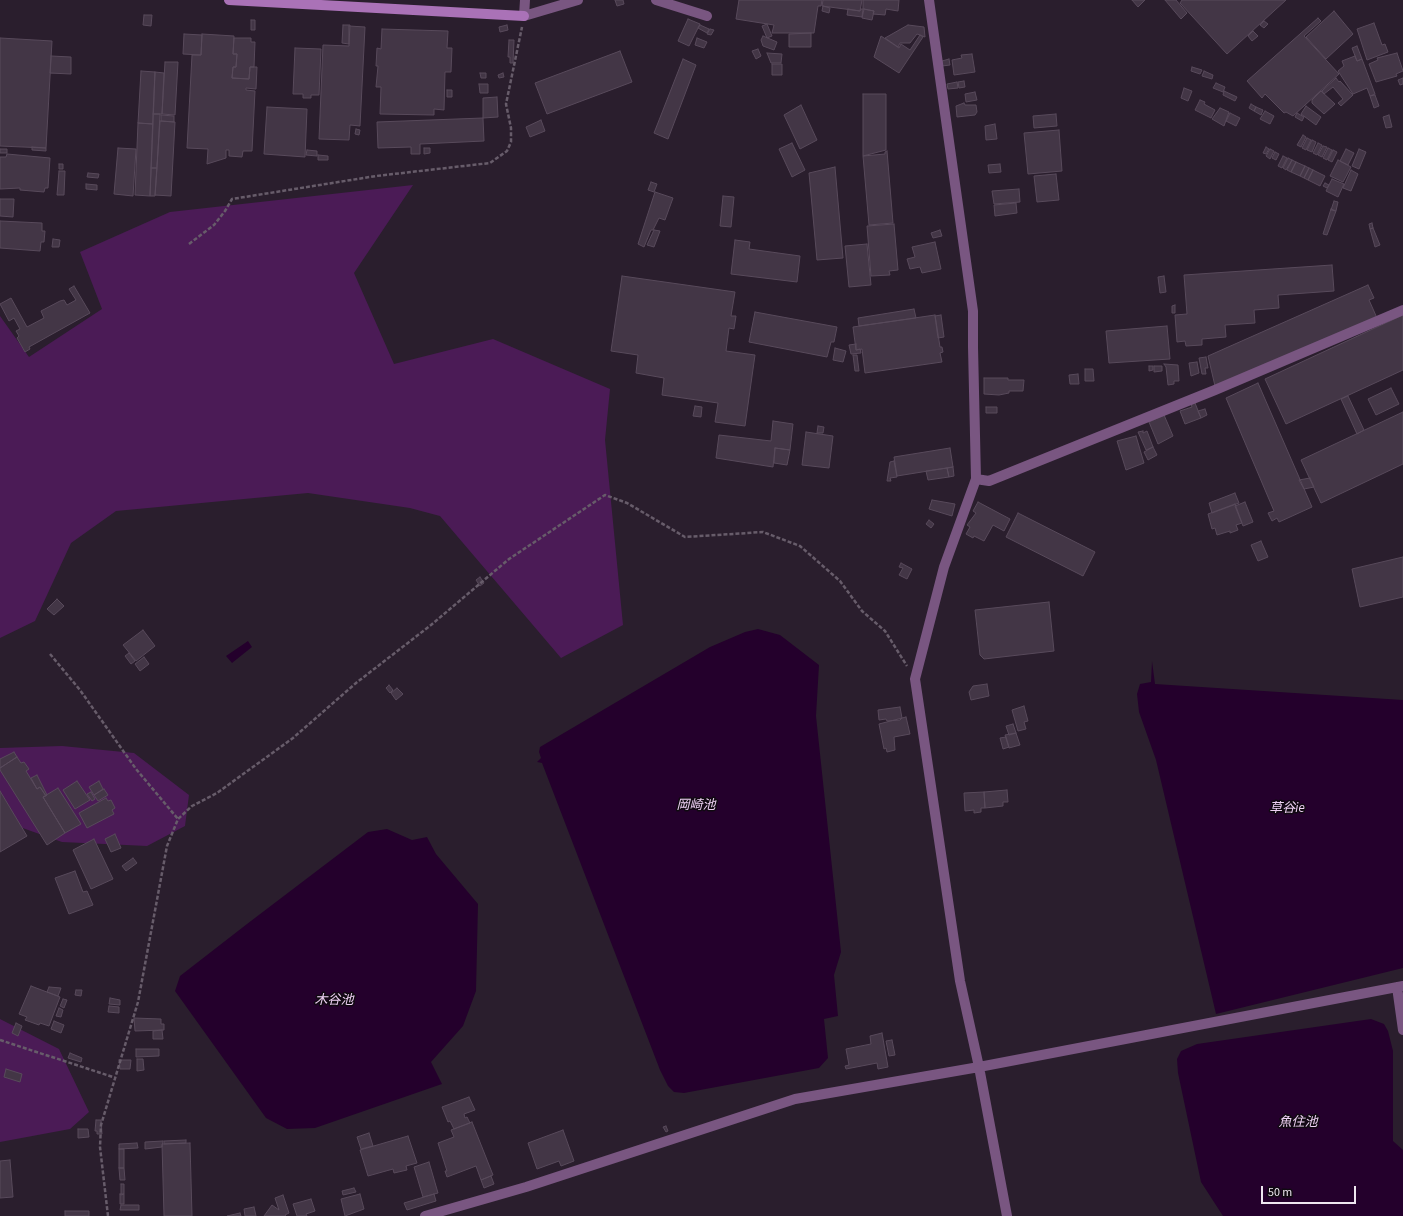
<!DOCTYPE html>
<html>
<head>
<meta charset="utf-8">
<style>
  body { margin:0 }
  #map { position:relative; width:1403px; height:1216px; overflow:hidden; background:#2a1e2d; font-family:"Source Sans 3",sans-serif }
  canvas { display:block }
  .scale { position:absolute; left:1261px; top:1186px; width:95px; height:18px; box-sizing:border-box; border:2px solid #eee6f0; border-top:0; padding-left:5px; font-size:12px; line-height:14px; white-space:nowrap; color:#eee6f0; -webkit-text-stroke:3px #100a11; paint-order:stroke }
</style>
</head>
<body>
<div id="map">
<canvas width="1403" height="1216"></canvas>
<div class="scale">50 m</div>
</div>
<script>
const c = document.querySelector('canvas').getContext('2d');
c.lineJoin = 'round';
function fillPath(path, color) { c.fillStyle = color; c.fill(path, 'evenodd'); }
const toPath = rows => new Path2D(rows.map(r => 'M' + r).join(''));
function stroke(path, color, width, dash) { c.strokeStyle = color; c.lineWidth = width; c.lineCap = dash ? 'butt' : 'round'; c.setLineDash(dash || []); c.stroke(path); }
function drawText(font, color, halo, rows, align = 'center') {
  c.font = font + ' "Source Sans 3","Noto Sans JP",sans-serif'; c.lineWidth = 3; c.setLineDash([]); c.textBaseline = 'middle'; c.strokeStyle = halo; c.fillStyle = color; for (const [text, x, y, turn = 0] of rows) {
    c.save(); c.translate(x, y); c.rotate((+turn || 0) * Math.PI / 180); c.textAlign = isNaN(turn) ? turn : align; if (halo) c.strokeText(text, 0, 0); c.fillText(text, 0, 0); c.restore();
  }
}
fillPath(toPath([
  [413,185,354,273,394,364,493,339,610,389,605,440,623,625,561,658,440,516,410,508,308,493,116,511,71,543,35,621,0,638,0,316,29,357,102,309,80,252,170,212],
  [62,746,134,753,189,795,185,826,147,846,62,842,0,820,0,748],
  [0,1019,59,1049,89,1112,70,1129,0,1142]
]), '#4b1b56');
fillPath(toPath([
  [758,629,780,635,819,665,816,716,841,952,834,975,838,1016,824,1019,828,1058,819,1068,684,1093,674,1092,668,1086,660,1070,542,763,537,762,541,758,539,752,540,747,710,647,745,632],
  [248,641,252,647,232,663,226,656],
  [1152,661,1155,684,1403,700,1403,968,1216,1014,1156,760,1139,712,1137,694,1140,684,1151,682],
  [387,829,412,840,427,837,436,854,478,904,476,991,463,1026,431,1062,442,1084,315,1128,287,1129,266,1118,175,991,180,976,247,924,368,832],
  [1371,1019,1384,1024,1388,1031,1393,1051,1393,1141,1403,1150,1403,1216,1223,1216,1201,1182,1178,1073,1177,1059,1181,1051,1197,1044]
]), '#24002c');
const building = toPath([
  [615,0,623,0,624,4,617,6,615,0],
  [739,0,822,0,821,6,818,6,814,33,772,33,774,25,736,19,739,0],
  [823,0,862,0,860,11,822,6,823,0],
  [863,0,899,0,898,11,886,9,885,15,873,14,874,11,863,9,863,0],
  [1132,0,1145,0,1138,7,1132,0],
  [1165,0,1176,0,1187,13,1181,19,1165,0],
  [1182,0,1286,0,1227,54,1180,3,1182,0],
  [823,6,830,8,829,13,822,11,823,6],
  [848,9,860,11,861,9,863,9,862,17,847,15,848,9],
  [864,9,874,11,872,20,862,18,864,9],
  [1334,11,1353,34,1326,59,1306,37,1334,11],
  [144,15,152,15,151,26,143,25,144,15],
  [1318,18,1321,21,1304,36,1339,74,1293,116,1286,112,1284,113,1265,94,1262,98,1247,81,1318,18],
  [688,19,700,24,689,46,678,41,688,19],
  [251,20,255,20,255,30,251,30,251,20],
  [1264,21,1268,24,1264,28,1260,25,1264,21],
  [1374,23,1382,45,1385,44,1388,52,1367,60,1357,29,1374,23],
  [767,24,772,36,767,38,762,26,767,24],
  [343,25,350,25,349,44,342,43,343,25],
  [507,25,508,30,500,32,499,27,507,25],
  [700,25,709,29,707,33,698,28,700,25],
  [908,25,924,27,925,37,917,34,910,43,900,43,898,47,885,38,908,25],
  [349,26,365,27,360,126,350,125,349,140,319,139,323,45,349,46,349,26],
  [382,29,448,31,447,48,452,48,451,72,445,72,444,110,434,109,434,115,380,114,381,87,376,87,378,66,376,66,377,48,381,49,382,29],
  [710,29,714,30,711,35,707,34,710,29],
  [1253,31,1258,36,1252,41,1248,36,1253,31],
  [811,33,811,47,789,47,789,34,811,33],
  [184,34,202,35,201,55,183,54,184,34],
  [202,34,234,36,233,54,237,54,236,67,233,67,232,78,249,79,250,67,257,67,256,89,246,88,246,90,255,91,252,151,243,151,242,157,229,156,229,150,226,150,226,158,207,164,208,149,187,148,192,55,201,55,202,34],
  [920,35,923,37,899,73,874,57,881,36,899,48,901,44,910,50,920,35],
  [763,36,777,42,774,50,763,46,761,40,763,36],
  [0,38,52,41,46,148,0,146,0,38],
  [234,38,251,38,251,42,255,42,254,67,250,67,249,79,232,78,233,67,236,67,237,54,233,54,234,38],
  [697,38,707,42,704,48,695,45,697,38],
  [509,40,514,40,513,63,510,63,510,57,508,57,509,40],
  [1357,46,1362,59,1357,61,1352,48,1357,46],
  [295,48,321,49,319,95,311,95,311,98,303,98,303,94,293,94,295,48],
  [758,49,761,56,756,59,752,51,758,49],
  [620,51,632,82,547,114,535,83,620,51],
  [767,53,782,54,781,63,771,63,767,53],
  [1397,53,1403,71,1396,74,1397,76,1376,82,1369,64,1378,60,1377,58,1397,53],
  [972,54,975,72,954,75,952,60,962,58,961,55,972,54],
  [51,56,71,57,71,74,50,73,51,56],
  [1355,56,1357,61,1362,59,1375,94,1370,96,1367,88,1353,94,1338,71,1344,66,1342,61,1355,56],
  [683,59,696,65,668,139,654,133,683,59],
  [949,59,950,65,942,66,942,61,949,59],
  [165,62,178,62,175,115,162,114,165,62],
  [772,64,782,64,782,75,772,75,772,64],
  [1192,67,1202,70,1200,74,1191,71,1192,67],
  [141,71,155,72,153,124,138,123,141,71],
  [1204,71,1213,75,1212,79,1202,76,1204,71],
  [155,72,164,73,162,114,153,114,155,72],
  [480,73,486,73,486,78,481,78,480,73],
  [503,73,504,77,499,78,498,75,503,73],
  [1336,78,1339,82,1340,81,1353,95,1341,106,1338,103,1343,99,1333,87,1324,94,1322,91,1336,78],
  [1403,78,1403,84,1400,85,1398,80,1403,78],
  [964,81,965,87,959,88,958,82,964,81],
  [957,82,958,88,948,89,947,84,957,82],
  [1216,83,1225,87,1223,92,1213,88,1216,83],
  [479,84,488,84,488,93,480,93,479,84],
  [1184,88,1192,91,1188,101,1181,98,1184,88],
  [447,90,452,90,452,97,447,97,447,90],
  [1224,91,1237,97,1235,101,1223,95,1224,91],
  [1321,91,1335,104,1324,114,1312,103,1312,100,1321,91],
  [975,92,977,100,966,102,965,94,975,92],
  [863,94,886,94,886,150,863,156,863,94],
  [1375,95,1379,106,1374,108,1370,96,1375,95],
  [497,97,498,117,483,118,483,98,497,97],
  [1200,100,1205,102,1204,104,1215,110,1211,118,1195,110,1200,100],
  [964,103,965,105,976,105,977,112,975,115,957,117,956,106,964,103],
  [1251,104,1256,107,1254,111,1249,108,1251,104],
  [801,105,817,140,800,149,784,115,801,105],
  [1306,106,1321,117,1316,125,1301,114,1306,106],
  [267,107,307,109,305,157,264,154,267,107],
  [1256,107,1263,110,1261,115,1254,111,1256,107],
  [1220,108,1229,112,1224,126,1212,119,1220,108],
  [1265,111,1274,116,1270,124,1260,119,1265,111],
  [1230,113,1240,118,1236,126,1226,121,1230,113],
  [1297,113,1304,117,1302,121,1295,117,1297,113],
  [153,114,160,114,157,168,151,168,153,114],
  [1056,114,1057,126,1034,128,1033,116,1056,114],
  [161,115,174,116,174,122,161,121,161,115],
  [1389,115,1392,127,1386,128,1383,117,1389,115],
  [483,118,484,141,420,144,420,154,411,154,411,147,378,148,377,122,483,118],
  [541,120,545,131,530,137,526,127,541,120],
  [160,121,175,122,171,196,155,195,160,121],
  [138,123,153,124,150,196,135,195,138,123],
  [995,124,997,139,986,140,985,126,995,124],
  [356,129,360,130,359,135,355,134,356,129],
  [1059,130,1062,171,1028,174,1024,133,1059,130],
  [1303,135,1306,137,1301,147,1297,145,1303,135],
  [1307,138,1311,140,1306,150,1302,148,1307,138],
  [1312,140,1316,142,1312,152,1307,150,1312,140],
  [792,143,805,170,792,177,779,149,792,143],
  [1318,143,1322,145,1317,155,1313,153,1318,143],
  [1323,146,1327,147,1322,157,1318,155,1323,146],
  [32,147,46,148,46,151,32,150,32,147],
  [1266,147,1269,149,1266,154,1263,153,1266,147],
  [118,148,136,149,133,196,114,194,118,148],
  [424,148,430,148,430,153,424,154,424,148],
  [1328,148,1332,150,1327,160,1323,158,1328,148],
  [0,149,7,149,7,153,0,153,0,149],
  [1270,149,1274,151,1270,159,1266,156,1270,149],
  [1346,149,1354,153,1348,165,1340,161,1346,149],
  [1359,149,1366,152,1359,169,1352,166,1359,149],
  [307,150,317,151,317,156,306,155,307,150],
  [1333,150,1337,152,1332,162,1328,160,1333,150],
  [887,151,893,223,869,225,863,156,885,154,885,152,887,151],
  [1275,152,1279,154,1276,160,1272,158,1275,152],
  [7,154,50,158,48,188,45,188,44,192,20,190,20,188,0,189,0,157,6,157,7,154],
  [318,155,328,156,328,160,318,160,318,155],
  [1283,156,1287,158,1282,168,1278,166,1283,156],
  [1288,158,1292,160,1286,170,1283,168,1288,158],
  [1292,160,1296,162,1291,172,1287,170,1292,160],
  [1338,160,1351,167,1343,182,1330,176,1338,160],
  [1296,162,1305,166,1300,176,1291,172,1296,162],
  [59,164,63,164,63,169,59,169,59,164],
  [1000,164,1001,172,989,173,988,165,1000,164],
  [1305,166,1309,168,1304,178,1300,176,1305,166],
  [835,167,843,258,817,260,809,173,835,167],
  [151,168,157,168,155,196,150,196,151,168],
  [1309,168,1313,170,1308,180,1304,178,1309,168],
  [1313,170,1325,176,1320,186,1308,180,1313,170],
  [1351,170,1358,174,1351,191,1343,188,1351,170],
  [59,171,65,171,64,195,57,195,59,171],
  [88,173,99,174,98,178,87,177,88,173],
  [1056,174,1059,200,1037,202,1034,176,1056,174],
  [1332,179,1344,184,1338,197,1326,191,1332,179],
  [651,182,657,184,654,192,648,190,651,182],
  [1325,183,1329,185,1327,188,1323,186,1325,183],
  [86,184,97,185,97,190,86,189,86,184],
  [1019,189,1020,202,994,204,992,191,1019,189],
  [655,192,673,198,665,220,659,218,653,230,651,230,644,247,638,244,655,192],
  [723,196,734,197,731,227,720,226,723,196],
  [0,199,14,199,13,217,0,216,0,199],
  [1334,201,1338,202,1336,211,1331,210,1334,201],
  [1016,203,1017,213,995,216,994,205,1016,203],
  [1331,209,1336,211,1327,235,1323,234,1331,209],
  [0,221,42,223,42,231,45,231,44,242,41,242,40,251,0,248,0,221],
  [1372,223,1373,228,1370,229,1369,224,1372,223],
  [894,224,898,270,889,271,890,275,871,276,867,226,894,224],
  [1373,228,1380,245,1375,247,1370,229,1373,228],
  [654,230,660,231,654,247,647,245,654,230],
  [940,230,942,236,933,238,931,233,940,230],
  [53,239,60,240,59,247,52,247,53,239],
  [735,240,750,242,749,249,800,256,797,282,731,274,735,240],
  [935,242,941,269,922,273,920,267,910,269,907,259,915,257,912,247,935,242],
  [867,244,871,285,849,287,845,246,867,244],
  [1332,265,1334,291,1278,295,1279,308,1254,310,1255,323,1225,325,1226,337,1202,339,1202,345,1186,346,1185,341,1177,342,1175,315,1187,314,1184,275,1332,265],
  [622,276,735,292,731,316,736,316,734,329,729,328,726,351,755,355,745,426,715,422,718,403,662,395,664,378,636,373,638,355,611,351,622,276],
  [1164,276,1166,292,1160,293,1158,277,1164,276],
  [1368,285,1374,298,1369,300,1377,318,1215,386,1208,356,1368,285],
  [74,286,90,313,29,347,30,349,25,352,17,338,19,336,16,331,20,329,14,318,9,321,0,304,11,298,27,327,44,318,41,311,60,301,64,300,67,305,76,300,69,289,74,286],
  [1175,305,1175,313,1172,313,1172,306,1175,305],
  [914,309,916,318,859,326,858,318,914,309],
  [755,312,837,327,834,342,831,342,827,357,749,342,755,312],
  [935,315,940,347,942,347,943,352,940,353,942,362,865,373,862,349,856,350,853,327,935,315],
  [941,315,944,337,938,338,935,316,941,315],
  [1403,315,1403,370,1286,424,1265,379,1403,315],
  [1167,326,1170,359,1109,363,1106,331,1167,326],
  [856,344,856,350,860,349,861,353,851,354,849,345,856,344],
  [835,348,846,351,843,362,833,360,835,348],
  [853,355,857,355,859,371,855,371,853,355],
  [1206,357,1208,368,1205,368,1206,374,1202,374,1199,358,1206,357],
  [1197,362,1199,373,1191,376,1189,363,1197,362],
  [1164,364,1178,365,1179,381,1174,381,1174,384,1168,385,1166,367,1164,364],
  [1149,366,1153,366,1153,370,1149,371,1149,366],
  [1154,366,1162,366,1162,371,1154,372,1154,366],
  [1085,369,1093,369,1094,381,1085,381,1085,369],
  [1078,374,1079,384,1070,384,1069,375,1078,374],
  [984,378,1008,378,1008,380,1024,380,1023,391,1009,391,1009,393,999,395,984,394,984,378],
  [1258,383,1312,507,1279,522,1277,518,1272,521,1268,513,1274,511,1226,398,1258,383],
  [1391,388,1399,404,1376,415,1368,399,1391,388],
  [1348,396,1364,430,1357,434,1341,399,1348,396],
  [1195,403,1201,418,1185,424,1180,411,1192,407,1191,404,1195,403],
  [695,406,702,407,701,417,693,416,695,406],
  [986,407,997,407,997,413,986,413,986,407],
  [1205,409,1207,415,1201,418,1198,411,1205,409],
  [1403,412,1403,464,1321,503,1301,460,1403,412],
  [1164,415,1173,436,1158,444,1149,422,1164,415],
  [773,421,793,424,790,450,775,448,773,467,716,458,719,435,771,441,773,421],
  [818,426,824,427,823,433,817,433,818,426],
  [1143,431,1143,433,1147,431,1153,447,1146,450,1138,432,1143,431],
  [806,432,833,436,829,468,802,465,806,432],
  [1136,436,1144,463,1126,470,1117,441,1136,436],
  [1153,447,1157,455,1148,460,1144,452,1153,447],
  [775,448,790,450,787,465,774,463,775,448],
  [950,448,953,467,897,476,894,457,950,448],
  [894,461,897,477,890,478,891,481,887,481,890,462,894,461],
  [953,467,954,476,949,477,947,468,953,467],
  [947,468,949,477,928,480,926,471,947,468],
  [1310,478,1314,487,1304,489,1299,480,1310,478],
  [1235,493,1239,503,1212,513,1209,503,1235,493],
  [932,500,955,504,952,516,929,509,932,500],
  [978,502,1010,519,1004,531,993,525,984,541,974,536,973,538,966,534,970,527,967,525,976,513,973,511,978,502],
  [1245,502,1253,522,1243,526,1235,506,1245,502],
  [1235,504,1242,523,1236,525,1238,530,1230,533,1230,531,1217,535,1215,528,1212,529,1208,514,1235,504],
  [1018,513,1095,552,1083,576,1006,537,1018,513],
  [929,520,934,524,931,528,926,524,929,520],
  [1261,541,1268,557,1258,561,1251,545,1261,541],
  [1403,557,1403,597,1360,607,1352,569,1403,557],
  [901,563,912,569,907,579,899,575,903,568,899,567,901,563],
  [480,577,484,583,480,586,476,580,480,577],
  [57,599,64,606,54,615,47,609,57,599],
  [1049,602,1054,651,984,659,980,655,975,610,1049,602],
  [143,630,155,646,136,661,123,645,143,630],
  [129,653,135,661,131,664,125,656,129,653],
  [144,657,149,664,140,671,135,664,144,657],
  [987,684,989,696,971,700,969,692,973,686,987,684],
  [389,685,393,690,390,693,386,688,389,685],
  [397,688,403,694,396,700,391,693,397,688],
  [1024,706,1028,721,1024,722,1026,729,1018,731,1012,710,1024,706],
  [900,707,902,718,900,720,887,721,886,719,879,720,878,710,900,707],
  [906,717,910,734,894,737,895,750,887,752,886,748,884,749,879,724,906,717],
  [1013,724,1016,733,1009,735,1006,726,1013,724],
  [1016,733,1020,745,1009,748,1005,735,1016,733],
  [1006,737,1009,747,1003,749,1000,738,1006,737],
  [14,752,17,757,0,768,0,759,14,752],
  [17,757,21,763,24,762,29,769,26,771,37,789,40,787,46,796,43,797,65,833,47,845,0,770,0,768,17,757],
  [37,775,47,795,46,796,40,787,37,789,31,778,37,775],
  [77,781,90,800,75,809,63,790,77,781],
  [99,781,103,789,94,795,89,787,99,781],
  [58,788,81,824,65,833,43,797,58,788],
  [104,789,108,795,98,801,94,795,104,789],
  [1007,790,1008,802,1003,802,1003,806,985,808,984,792,1007,790],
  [0,791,27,836,0,852,0,791],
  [91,792,95,799,92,801,87,794,91,792],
  [984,792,985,808,981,808,981,812,974,813,974,810,965,811,964,793,984,792],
  [106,798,108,801,111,800,115,808,112,810,114,814,87,828,79,813,106,798],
  [115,834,121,848,111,852,105,839,115,834],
  [94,839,113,879,91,889,73,850,94,839],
  [133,858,137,863,126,871,122,866,133,858],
  [75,871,83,892,87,891,93,905,69,914,55,878,75,871],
  [31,986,60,997,49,1026,40,1023,39,1025,25,1020,27,1017,19,1014,31,986],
  [49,987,61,988,58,996,47,992,49,987],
  [76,990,82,990,81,996,75,995,76,990],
  [110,998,120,1000,120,1005,109,1004,110,998],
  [63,999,67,1000,64,1008,60,1006,63,999],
  [109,1006,119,1007,119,1013,108,1012,109,1006],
  [59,1008,63,1010,61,1017,56,1016,59,1008],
  [134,1018,161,1019,161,1024,164,1024,164,1030,135,1031,134,1018],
  [54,1021,64,1025,61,1033,51,1029,54,1021],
  [16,1023,22,1026,18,1036,12,1033,16,1023],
  [162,1030,163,1039,153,1039,153,1031,162,1030],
  [882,1033,888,1067,878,1069,877,1063,846,1069,845,1066,849,1065,846,1049,871,1044,870,1036,882,1033],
  [892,1040,895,1055,889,1056,886,1041,892,1040],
  [136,1049,159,1049,159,1056,136,1057,136,1049],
  [70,1053,82,1058,81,1062,68,1058,70,1053],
  [137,1059,143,1059,144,1070,137,1071,137,1059],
  [119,1060,131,1060,130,1069,120,1069,119,1060],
  [6,1069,22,1074,20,1082,4,1077,6,1069],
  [469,1097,475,1110,464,1114,465,1118,467,1117,470,1123,454,1129,450,1121,448,1122,442,1107,469,1097],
  [96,1120,101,1120,102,1134,97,1134,97,1131,95,1131,96,1120],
  [472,1122,493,1175,481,1180,476,1166,447,1177,445,1171,447,1171,438,1143,454,1137,451,1130,472,1122],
  [666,1126,668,1131,666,1132,663,1127,666,1126],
  [78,1129,88,1129,89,1137,78,1138,78,1129],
  [563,1130,574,1161,561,1166,559,1161,537,1169,528,1143,563,1130],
  [369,1133,373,1146,361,1149,357,1137,369,1133],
  [408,1136,417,1163,406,1166,407,1170,394,1173,393,1169,368,1176,360,1150,408,1136],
  [186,1140,186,1143,164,1144,164,1141,186,1140],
  [163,1141,162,1147,145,1149,145,1142,163,1141],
  [137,1143,138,1148,119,1149,119,1144,137,1143],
  [190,1143,192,1216,164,1216,162,1144,190,1143],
  [119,1149,124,1149,124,1168,119,1168,119,1149],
  [10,1160,13,1197,0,1198,0,1161,10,1160],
  [429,1162,438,1193,423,1197,414,1167,429,1162],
  [119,1168,124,1168,125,1180,120,1180,119,1168],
  [491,1176,494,1184,484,1188,481,1180,491,1176],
  [121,1184,124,1184,124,1194,121,1195,121,1184],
  [354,1188,356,1192,343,1195,342,1191,354,1188],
  [120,1194,124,1194,124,1204,120,1204,120,1194],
  [360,1194,364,1209,345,1216,341,1199,360,1194],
  [434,1194,436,1201,407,1210,404,1203,434,1194],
  [283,1195,289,1213,285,1215,286,1216,264,1216,272,1205,279,1210,275,1198,283,1195],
  [311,1199,315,1211,306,1214,307,1216,297,1216,293,1204,311,1199],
  [121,1205,139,1205,139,1210,120,1210,121,1205],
  [254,1207,256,1216,245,1216,244,1209,254,1207],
  [65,1211,89,1211,89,1216,65,1216,65,1211],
  [240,1213,241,1216,227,1216,240,1213]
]);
fillPath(building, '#433646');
stroke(building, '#584a5b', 1);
stroke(toPath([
  [189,244,214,225,225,211,232,199,376,176,490,163,507,151,511,142,511,128,506,104,522,27],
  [50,654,80,690,136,769,178,819],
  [0,1040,116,1078],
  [108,1216,100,1147,101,1125,138,1002,167,846,178,819,192,806,217,793,293,738,356,683,431,625,509,559,605,495,627,503,685,537,763,532,800,546,840,581,862,611,885,631,907,666]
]), '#675c6a', 2.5, [4, 2]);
stroke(toPath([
  [525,0,524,16,578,0],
  [656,0,707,16],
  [929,0,973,311,973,347,976,479,944,567,915,679,960,981,979,1067,1007,1216],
  [976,479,989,481,1215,390,1403,310],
  [1397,987,1403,1030],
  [425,1216,526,1187,795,1099,979,1067,1403,986]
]), '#795681', 10);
stroke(toPath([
  [229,0,524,16]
]), '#aa72b7', 10);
drawText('italic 13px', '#efd1f5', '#100a11', [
  ["岡崎池",696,806],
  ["草谷ie",1287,809],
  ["木谷池",334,1001],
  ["魚住池",1298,1123]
]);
</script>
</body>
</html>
